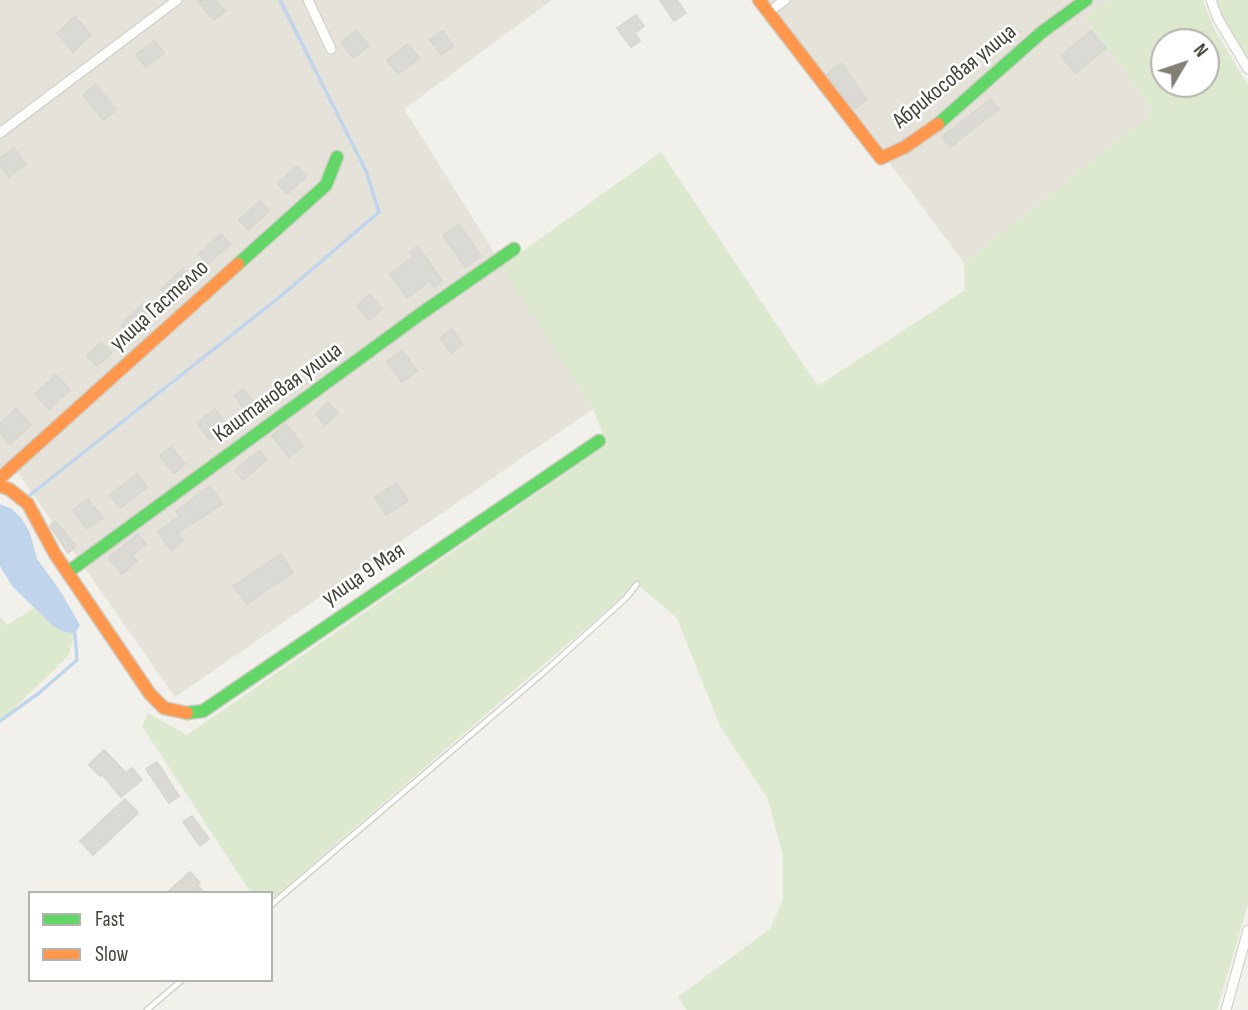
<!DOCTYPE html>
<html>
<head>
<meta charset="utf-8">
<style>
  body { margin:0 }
  #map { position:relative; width:1248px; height:1010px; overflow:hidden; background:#f1f0eb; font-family:"Sofia Sans Condensed",sans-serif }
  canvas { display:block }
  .legend { position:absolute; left:28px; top:891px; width:245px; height:91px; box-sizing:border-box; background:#fff; border:2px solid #b5b3af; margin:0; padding:9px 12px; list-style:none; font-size:21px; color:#464238 }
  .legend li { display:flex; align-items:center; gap:14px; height:35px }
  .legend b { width:35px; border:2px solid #b5b3af }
  .north { position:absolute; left:1150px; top:28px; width:70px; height:70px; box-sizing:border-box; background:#fff; border:2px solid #b5b3af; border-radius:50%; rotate:51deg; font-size:19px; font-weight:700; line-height:28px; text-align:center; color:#464238 }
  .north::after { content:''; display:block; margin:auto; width:24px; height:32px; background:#827f77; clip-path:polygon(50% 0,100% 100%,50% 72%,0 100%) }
</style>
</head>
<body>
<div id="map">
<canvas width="1248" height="1010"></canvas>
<ul class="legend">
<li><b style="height:9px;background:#63d668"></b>Fast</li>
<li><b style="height:9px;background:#ff974d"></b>Slow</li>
</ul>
<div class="north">N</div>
</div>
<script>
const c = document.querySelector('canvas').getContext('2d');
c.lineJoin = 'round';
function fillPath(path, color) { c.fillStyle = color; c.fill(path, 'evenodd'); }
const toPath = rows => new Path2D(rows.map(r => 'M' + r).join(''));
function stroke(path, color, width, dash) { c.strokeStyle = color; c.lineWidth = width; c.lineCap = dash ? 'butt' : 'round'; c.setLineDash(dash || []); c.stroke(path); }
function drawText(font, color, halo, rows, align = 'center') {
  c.font = font + ' "Sofia Sans Condensed",sans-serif'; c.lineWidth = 5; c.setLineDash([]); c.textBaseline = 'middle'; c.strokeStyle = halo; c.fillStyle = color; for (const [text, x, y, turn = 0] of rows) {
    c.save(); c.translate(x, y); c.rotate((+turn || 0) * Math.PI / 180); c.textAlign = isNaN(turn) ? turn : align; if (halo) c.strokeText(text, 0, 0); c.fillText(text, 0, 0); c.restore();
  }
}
fillPath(toPath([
  [0,0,552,0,404,109,593,409,175,697,16,470,0,480],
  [769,0,1111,0,1085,17,1154,112,964,263]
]), '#e5e2da');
fillPath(toPath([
  [1111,0,1203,0,1214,29,1248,85,1248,904,1217,1010,687,1010,678,997,770,929,783,900,783,856,768,799,720,726,677,618,637,584,271,900,271,893,251,893,142,726,148,713,187,735,607,445,593,409,502,266,661,152,818,386,965,290,964,263,1154,112,1085,17],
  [1164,42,1206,42,1206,84,1164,84],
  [1215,0,1248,0,1248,59,1220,16],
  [34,608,61,631,75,634,68,656,0,722,0,617,7,625]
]), '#dce9ce');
fillPath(toPath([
  [0,504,12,509,22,519,30,533,37,559,59,589,80,625,75,634,61,631,53,626,12,586,0,566]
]), '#c0d5eb');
stroke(toPath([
  [30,495,282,295,379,212,366,171,280,0],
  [0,721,39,693,77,660,75,634]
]), '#c0d5eb', 3.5);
const building = toPath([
  [197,0,215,0,225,11,214,20,197,0],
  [660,0,677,0,686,13,674,21,660,0],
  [636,15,644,26,635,33,640,41,631,47,617,28,636,15],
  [75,17,91,35,73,52,57,33,75,17],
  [356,30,369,46,354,58,341,43,356,30],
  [443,31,453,46,441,55,430,40,443,31],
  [1091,31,1106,48,1076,73,1061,56,1091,31],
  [154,41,164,53,146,67,136,55,154,41],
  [408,44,419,58,398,74,387,60,408,44],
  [841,63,867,100,854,109,827,74,841,63],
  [96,84,116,110,103,120,83,95,96,84],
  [991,99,999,109,950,147,942,137,991,99],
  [14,148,26,164,9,177,0,165,0,159,14,148],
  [297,166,306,176,287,194,278,183,297,166],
  [260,201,269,211,248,230,239,220,260,201],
  [459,224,481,256,465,267,443,235,459,224],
  [221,234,230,244,208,264,199,254,221,234],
  [418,246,442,281,434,287,430,281,407,298,390,274,413,257,410,252,418,246],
  [183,269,191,278,170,298,161,289,183,269],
  [370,295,382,309,369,320,357,306,370,295],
  [143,304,152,313,129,334,121,325,143,304],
  [452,329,463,344,451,353,440,338,452,329],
  [101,342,111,353,97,366,87,355,101,342],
  [402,350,417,371,402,382,387,362,402,350],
  [56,375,70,390,49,409,35,394,56,375],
  [243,389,258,407,249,415,234,396,243,389],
  [328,402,338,413,325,425,316,414,328,402],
  [16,409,31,425,10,444,0,433,0,424,16,409],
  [215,409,228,427,210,440,197,423,215,409],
  [286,424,303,446,289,457,272,436,286,424],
  [171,447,185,464,174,473,160,456,171,447],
  [260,450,267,460,243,480,235,470,260,450],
  [137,474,147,487,120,508,110,495,137,474],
  [397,483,408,501,386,515,375,497,397,483],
  [210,486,223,504,177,533,183,541,171,550,158,532,180,516,176,511,210,486],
  [88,499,103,518,87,529,73,510,88,499],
  [55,521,76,546,68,553,50,526,55,521],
  [138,534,146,544,132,555,137,561,122,574,109,558,138,534],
  [281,554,293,573,277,584,276,583,247,604,233,586,281,554],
  [104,750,126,773,132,768,142,780,121,797,102,774,100,776,89,765,104,750],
  [157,762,179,796,169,803,146,769,157,762],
  [125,799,138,813,93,855,80,841,125,799],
  [192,816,209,839,200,846,183,822,192,816],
  [190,872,200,883,197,885,204,893,167,893,190,872]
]);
fillPath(building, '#dbd9d4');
stroke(building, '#d9d7d1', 2);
const lane = toPath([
  [271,905,544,672,626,598,637,584],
  [147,1010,182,980]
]);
const street = toPath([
  [308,0,331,49],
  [1211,0,1218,19,1248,69],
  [769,12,785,0],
  [0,133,177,0],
  [1226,1010,1248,930]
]);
const fast = toPath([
  [938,124,1042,32,1086,0],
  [238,264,326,185,337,157],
  [68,572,419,315,514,249],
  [187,713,203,711,599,441]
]);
const slow = toPath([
  [759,0,881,158,905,147,938,124],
  [0,478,238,264],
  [0,486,9,489,28,504,55,554,150,694,164,708,187,713]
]);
stroke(lane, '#cdccc7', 7);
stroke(street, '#cdccc7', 11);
stroke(fast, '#cfcdc3', 15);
stroke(slow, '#cfcdc3', 15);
stroke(lane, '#fdfdfc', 4.5);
stroke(street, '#fdfdfc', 9);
stroke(fast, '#63d668', 12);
stroke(slow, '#ff974d', 12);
drawText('23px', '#464238', '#fff', [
  ["Абрикосовая улица",955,77,-39],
  ["улица Гастелло",160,306,-42],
  ["Каштановая улица",278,393,-36],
  ["улица 9 Мая",364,575,-34]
]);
</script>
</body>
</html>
